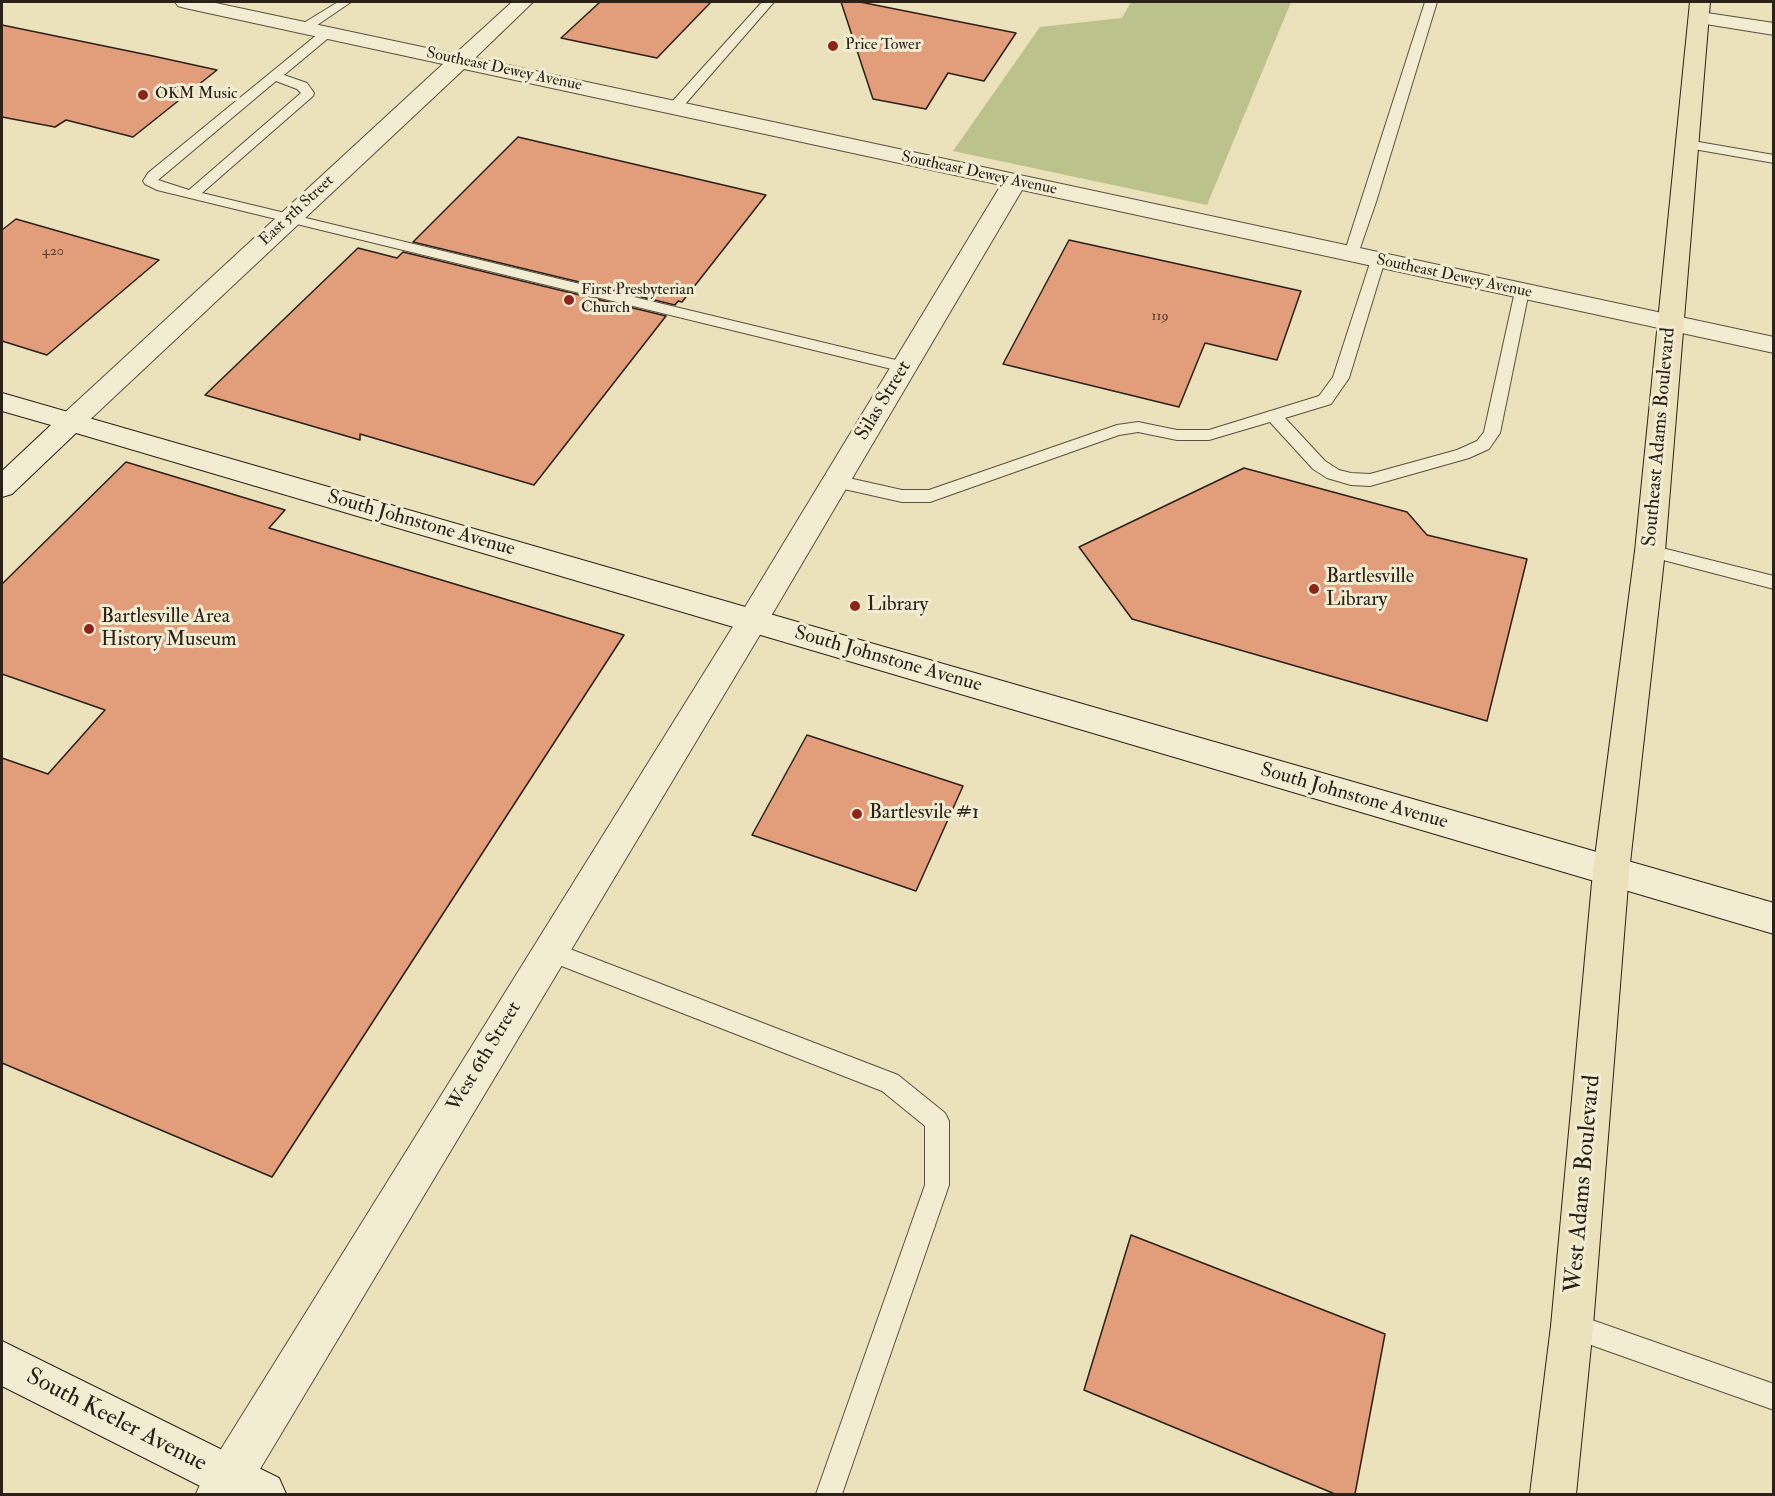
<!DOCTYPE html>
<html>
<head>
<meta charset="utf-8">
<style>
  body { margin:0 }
  #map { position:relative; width:1775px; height:1496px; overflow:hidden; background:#ebe1ba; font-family:"IM FELL Double Pica",serif }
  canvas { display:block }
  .frame { position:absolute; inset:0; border:3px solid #2b2118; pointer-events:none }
</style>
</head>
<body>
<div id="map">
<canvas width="1775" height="1496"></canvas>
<div class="frame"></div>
</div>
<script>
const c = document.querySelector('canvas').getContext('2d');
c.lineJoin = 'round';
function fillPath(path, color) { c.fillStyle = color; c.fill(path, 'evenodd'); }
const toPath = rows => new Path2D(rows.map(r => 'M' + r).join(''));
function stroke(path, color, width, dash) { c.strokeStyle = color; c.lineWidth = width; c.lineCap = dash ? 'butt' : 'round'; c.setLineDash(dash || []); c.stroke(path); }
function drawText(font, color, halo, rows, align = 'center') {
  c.font = font + ' "IM FELL Double Pica",serif'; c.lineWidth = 6; c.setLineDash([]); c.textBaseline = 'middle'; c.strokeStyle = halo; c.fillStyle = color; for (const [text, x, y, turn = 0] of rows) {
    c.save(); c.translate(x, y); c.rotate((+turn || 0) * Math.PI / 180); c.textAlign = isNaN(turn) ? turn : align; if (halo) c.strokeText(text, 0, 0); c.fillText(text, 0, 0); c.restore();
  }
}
fillPath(toPath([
  [1131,2,1291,2,1207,205,953,151,1040,27,1122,18]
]), '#bcc28c');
const building = toPath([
  [600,2,711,2,657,58,561,38,600,2],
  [841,2,860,2,1016,33,984,81,948,73,926,109,873,99,841,2],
  [2,25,153,56,217,70,133,137,66,120,55,127,2,117,2,25],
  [518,137,766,195,682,302,678,301,675,305,413,242,518,137],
  [16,219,159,260,47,355,2,341,2,230,16,219],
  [1069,240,1301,291,1277,360,1205,343,1179,407,1003,364,1069,240],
  [358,248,397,258,403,252,666,316,534,485,360,434,360,440,205,395,358,248],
  [126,462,285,510,269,528,624,635,272,1177,2,1063,2,758,48,774,105,710,2,674,2,584,126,462],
  [1244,468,1407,512,1427,535,1527,559,1487,721,1132,619,1079,547,1244,468],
  [807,735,963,786,916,891,752,835,807,735],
  [1131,1235,1385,1334,1355,1494,1335,1494,1084,1390,1131,1235]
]);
fillPath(building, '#e29d7b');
stroke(building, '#2b2118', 1.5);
const lane = toPath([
  [338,2,351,2,310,30,302,30,302,24,338,2],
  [762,2,774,2,680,110,670,110,668,107,670,104,762,2],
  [1425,2,1437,2,1376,202,1358,254,1351,258,1346,257,1344,254,1425,2],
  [328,28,334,32,332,35,284,75,307,83,314,93,313,96,202,193,904,362,912,367,904,372,157,190,145,184,143,181,148,173,324,29,328,28],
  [276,81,297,89,301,93,189,190,158,180,276,81],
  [1687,140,1774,155,1774,163,1682,147,1680,144,1687,140],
  [1378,256,1385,260,1349,378,1331,404,1285,418,1325,461,1339,470,1351,473,1370,474,1457,450,1477,441,1484,432,1515,291,1522,286,1529,291,1500,433,1489,449,1469,458,1370,486,1351,485,1327,478,1313,469,1270,422,1209,440,1177,440,1138,432,1119,435,930,502,902,502,835,487,829,485,827,481,829,477,835,475,902,490,929,490,1117,425,1138,422,1177,430,1209,430,1319,396,1333,377,1371,260,1378,256],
  [1650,545,1774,576,1774,589,1644,555,1641,551,1644,547,1650,545],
  [549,941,898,1075,945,1113,949,1121,949,1185,842,1494,816,1494,925,1185,925,1126,882,1091,541,958,538,951,541,944,549,941],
  [1572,1313,1774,1384,1774,1410,1563,1335,1559,1326,1563,1317,1572,1313]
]);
const street = toPath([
  [175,2,211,2,455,54,512,2,533,2,475,58,1774,337,1774,353,1022,190,764,628,245,1494,196,1494,203,1478,742,612,1001,185,464,69,81,428,71,431,61,428,57,422,61,416,443,64,185,8,178,6,175,2],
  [1700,12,1774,23,1774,35,1693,22,1690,18,1693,14,1700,12]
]);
const secondary = toPath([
  [2,393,1774,903,1774,934,76,433,12,494,2,497,2,471,51,425,2,411,2,393],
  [2,1341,279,1478,286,1494,216,1494,2,1386,2,1341]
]);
const primary = toPath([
  [1690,2,1710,2,1665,551,1629,872,1593,1326,1576,1494,1530,1494,1551,1326,1593,872,1635,551,1690,2]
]);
stroke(lane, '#5b5140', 2);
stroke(street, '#5b5140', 2);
stroke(secondary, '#2b2118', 2);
stroke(primary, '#2b2118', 2);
fillPath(lane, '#f2ecd2');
fillPath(street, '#f2ecd2');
fillPath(secondary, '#f2ecd2');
fillPath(primary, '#ebe1ba');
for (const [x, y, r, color] of [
  [833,46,6,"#8f2418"],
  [143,95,6,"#8f2418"],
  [569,300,6,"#8f2418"],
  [1314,589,6,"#8f2418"],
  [855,606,6,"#8f2418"],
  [89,629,6,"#8f2418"],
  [857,814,6,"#8f2418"]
]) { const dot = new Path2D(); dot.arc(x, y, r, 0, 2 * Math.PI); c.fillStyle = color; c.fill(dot); stroke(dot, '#f2ecd2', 2); }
drawText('14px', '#594031', null, [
  ["420",53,252],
  ["119",1160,317]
]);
drawText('16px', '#2b2118', '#f2ecd2', [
  ["Price Tower",845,46],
  ["OKM Music",155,95],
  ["First Presbyterian",581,291],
  ["Church",581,309]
], 'left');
drawText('16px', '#2b2118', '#f2ecd2', [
  ["Southeast Dewey Avenue",504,70,12],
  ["Southeast Dewey Avenue",979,174,12],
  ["East 5th Street",297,211,-43],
  ["Southeast Dewey Avenue",1454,277,12]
]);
drawText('20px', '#2b2118', '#f2ecd2', [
  ["Silas Street",884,401,-59],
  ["Southeast Adams Boulevard",1660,437,-85],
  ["South Johnstone Avenue",421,524,16],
  ["South Johnstone Avenue",888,660,16],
  ["South Johnstone Avenue",1354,797,16],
  ["West 6th Street",485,1057,-59]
]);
drawText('20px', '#2b2118', '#f2ecd2', [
  ["Bartlesville",1326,578],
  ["Library",1326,601],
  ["Library",867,606],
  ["Bartlesville Area",101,618],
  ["History Museum",101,641],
  ["Bartlesvile #1",869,814]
], 'left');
drawText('24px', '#2b2118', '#f2ecd2', [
  ["West Adams Boulevard",1584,1184,-85],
  ["South Keeler Avenue",116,1421,27]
]);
</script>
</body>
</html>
